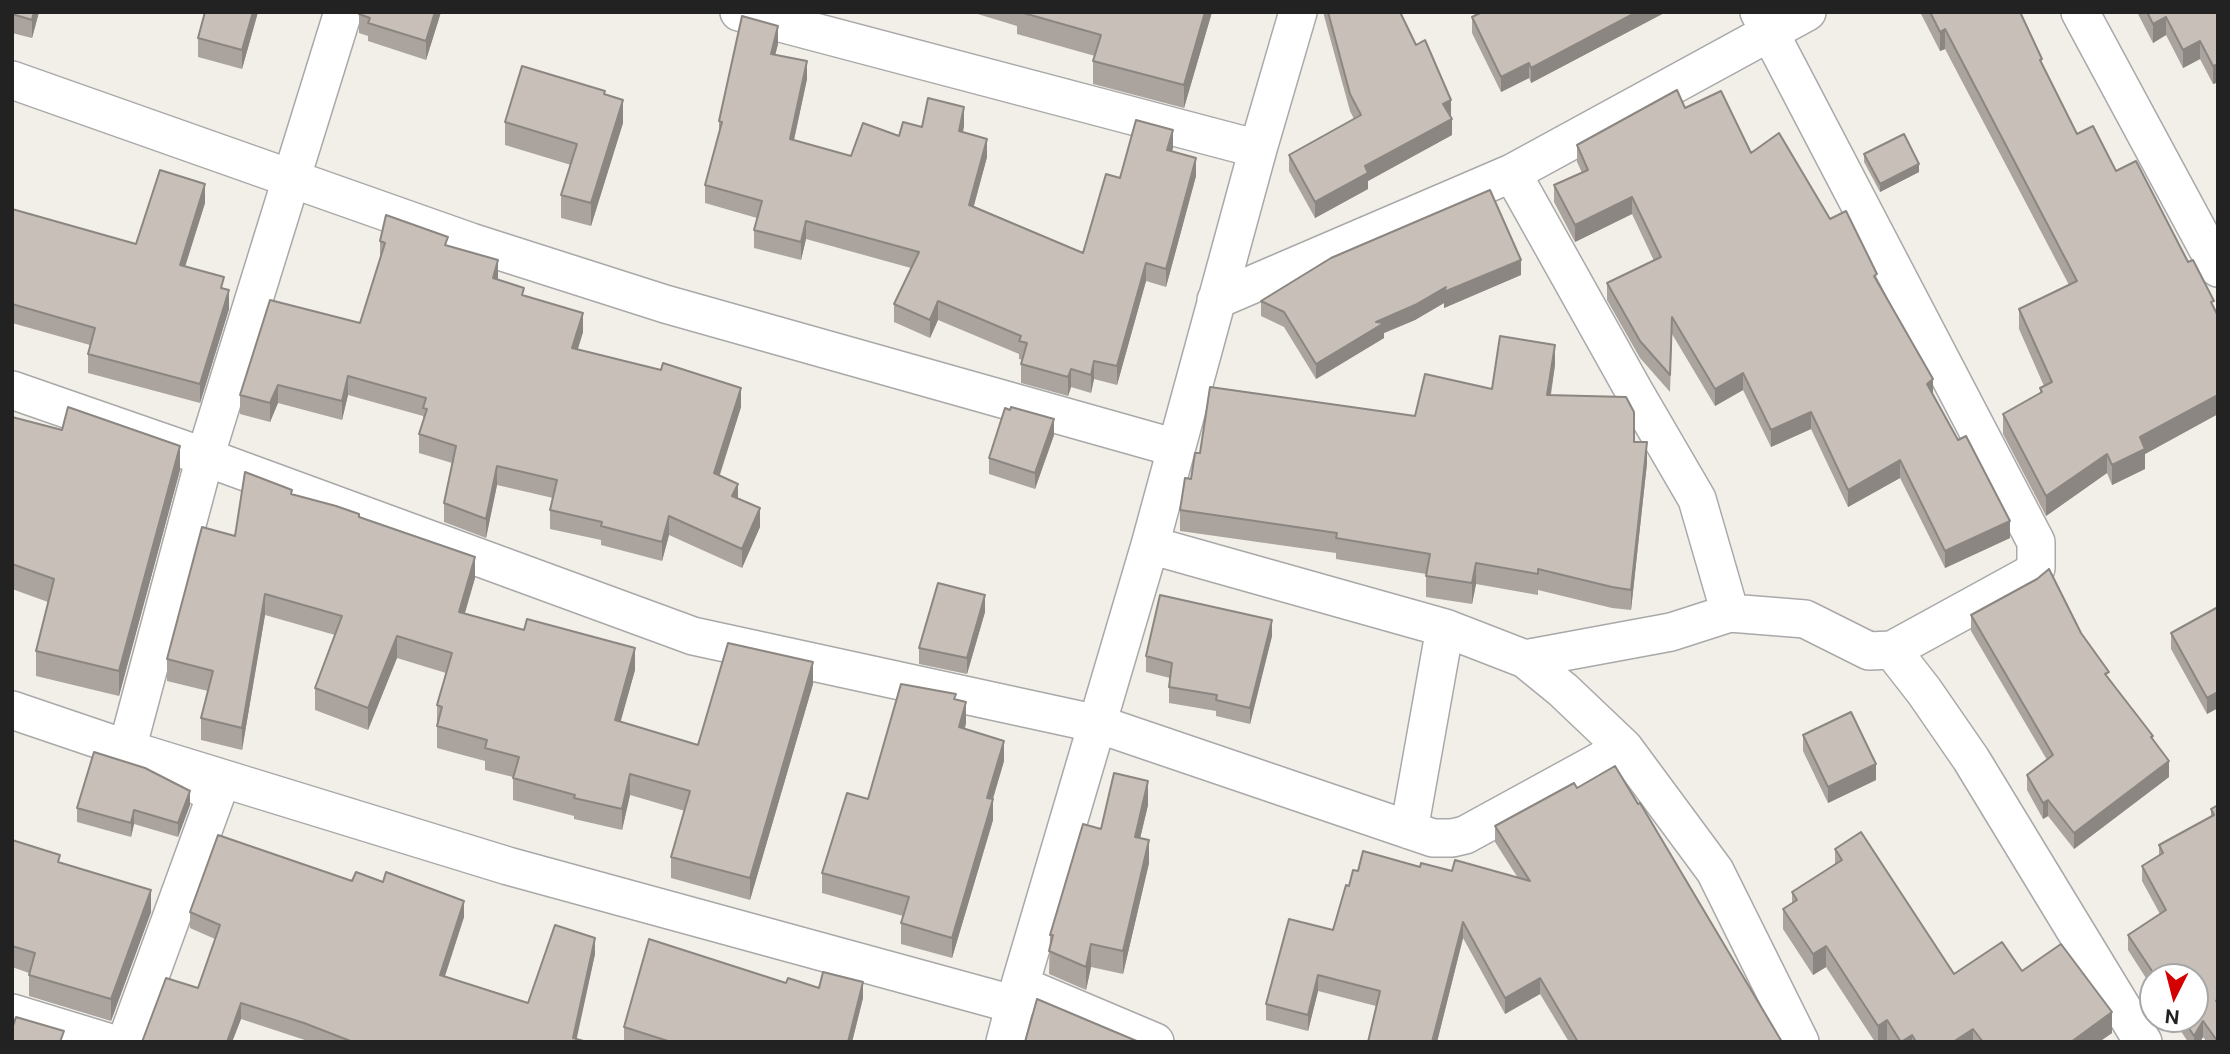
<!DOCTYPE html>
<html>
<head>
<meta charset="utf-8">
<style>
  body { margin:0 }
  #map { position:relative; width:2230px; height:1054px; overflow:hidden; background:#f2efe9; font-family:"Public Sans",sans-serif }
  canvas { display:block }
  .frame { position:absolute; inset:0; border:14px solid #222; pointer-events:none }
  .north { position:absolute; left:2139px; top:963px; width:70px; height:70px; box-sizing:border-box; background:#fff; border:2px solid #a7a7a7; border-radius:50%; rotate:186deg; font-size:19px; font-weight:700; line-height:28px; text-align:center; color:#222 }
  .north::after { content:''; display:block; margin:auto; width:24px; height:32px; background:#d40000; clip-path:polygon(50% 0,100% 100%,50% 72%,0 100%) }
</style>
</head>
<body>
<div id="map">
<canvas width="2230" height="1054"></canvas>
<div class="frame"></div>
<div class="north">N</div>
</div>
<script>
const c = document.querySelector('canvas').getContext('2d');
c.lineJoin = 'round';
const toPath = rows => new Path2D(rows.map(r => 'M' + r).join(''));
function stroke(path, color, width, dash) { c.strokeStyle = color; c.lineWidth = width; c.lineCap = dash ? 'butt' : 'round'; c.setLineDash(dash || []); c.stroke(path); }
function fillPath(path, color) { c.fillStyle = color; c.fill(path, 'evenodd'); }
const street = toPath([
  [739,12,1258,149],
  [1759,12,2036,542,2036,568,2027,576,1892,650],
  [2080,12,2218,268],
  [12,80,471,242,665,304,1176,448],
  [1512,173,1634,391,1697,499,1730,613],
  [1216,300,1512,173,1807,12],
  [12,390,205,457,693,636,1098,724,1433,838,1452,838,1465,835,1624,748],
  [1150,545,1445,628,1525,659,1563,690,1624,748,1715,871,1800,1042],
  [1525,659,1671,632,1730,613,1805,619,1869,651,1892,650,1924,691,1971,759,2143,1042],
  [12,710,127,749,508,866,1016,1005],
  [1409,830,1445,628],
  [1020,985,1155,1042],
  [12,1013,107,1042],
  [126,1042,216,795,127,749,205,457,343,12],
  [1005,1042,1020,985,1150,545,1258,149,1298,12]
]);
stroke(street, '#a9a9a9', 40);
stroke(street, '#fff', 37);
fillPath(toPath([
  [12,12,39,12,32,38,12,33],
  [205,12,258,12,242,69,198,57,198,38],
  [359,12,441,12,426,60,368,41,368,36,359,33],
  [971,12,1212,12,1184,108,1093,84,1093,61,1095,56,1017,34,1017,26],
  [1323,12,1400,12,1451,116,1452,135,1368,181,1368,189,1315,218,1289,171,1289,155,1354,119,1350,111],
  [1482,12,1666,12,1531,83,1529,78,1501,92,1472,33,1472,17],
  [1920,12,2020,12,2042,64,2077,134,2116,171,2188,262,2218,316,2218,414,2145,454,2145,469,2112,485,2107,473,2046,516,2003,434,2003,414,2040,393,2040,388,2044,386,2019,329,2019,309,2069,285,1945,49,1940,51],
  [2137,12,2218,12,2218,87,2216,83,2213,84,2200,59,2183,68,2166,35,2153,43],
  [778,44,775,54,807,79,794,140,851,156,922,127,964,126,963,132,987,157,974,206,1083,253,1120,178,1173,148,1172,151,1196,176,1166,287,1146,281,1117,385,1094,379,1091,393,1071,387,1068,396,1021,383,1021,364,1023,360,1019,359,1019,354,938,320,930,338,894,322,894,304,911,268,806,239,801,260,754,248,754,230,757,218,705,203,705,185,719,134,719,121],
  [605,94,623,123,591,226,561,218,561,195,571,165,505,145,505,122],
  [1685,108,1751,153,1830,219,1877,282,1933,395,2010,538,1945,568,1900,478,1848,507,1811,429,1771,447,1743,390,1715,406,1672,334,1670,392,1640,358,1607,300,1607,283,1654,261,1632,214,1575,242,1554,202,1554,185,1582,173,1577,162,1577,145],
  [2218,134,2218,157,2216,153,2216,135],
  [1864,154,1919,172,1880,192,1864,162],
  [205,203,185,266,224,289,229,309,200,403,88,373,88,354,90,345,12,323,12,209,136,244],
  [380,241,448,246,498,280,583,332,578,349,741,407,720,475,760,527,742,568,669,535,662,561,601,545,601,540,550,529,550,510,553,498,497,485,486,538,444,522,444,503,452,463,419,453,419,434,423,420,423,416,348,395,342,420,278,403,270,422,240,414,240,395,360,323,380,259],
  [1521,275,1444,308,1444,303,1415,320,1384,333,1384,338,1316,379,1284,327,1261,316,1261,301],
  [1555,365,1551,395,1634,442,1647,463,1631,610,1612,608,1538,590,1538,595,1476,584,1472,604,1426,597,1426,574,1336,559,1336,553,1180,531,1180,510,1200,453,1415,416],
  [12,417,180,470,119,696,36,676,36,651,48,602,12,589],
  [1054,435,1035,489,989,474,989,458],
  [292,494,359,517,475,578,464,614,635,670,620,722,698,745,813,684,750,900,671,878,671,857,685,811,630,795,622,830,574,819,574,816,513,800,513,777,485,770,485,761,437,748,437,705,446,673,397,658,368,730,315,710,315,688,335,635,265,615,242,750,201,740,201,718,208,691,167,681,167,659,235,536],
  [2218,607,2218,708,2207,714,2171,649,2171,633],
  [985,612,967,674,919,664,919,648],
  [1971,615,2081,633,2109,678,2153,740,2169,777,2074,849,2048,816,2043,819,2027,790,2027,775,2047,760,1971,631],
  [1272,636,1250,724,1216,716,1216,711,1169,703,1169,687,1170,678,1146,672,1146,656],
  [956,699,966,723,965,729,1004,761,993,799,993,820,952,958,901,944,901,923,903,916,822,893,822,873,868,799],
  [1803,735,1876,780,1828,803,1803,751],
  [1577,788,1638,804,1782,1042,1569,1042,1540,994,1505,1014,1463,938,1437,1042,1368,1042,1376,1006,1318,991,1308,1031,1266,1020,1266,1004,1333,930,1349,886,1420,867,1518,878,1495,842,1495,826],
  [190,805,178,837,134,824,131,837,77,822,77,808],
  [1148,805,1140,838,1149,863,1123,974,1091,967,1086,990,1049,974,1050,935,1101,829],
  [2218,805,2218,1042,2207,1042,2203,1037,2200,1042,2188,1042,2173,1019,2195,1019,2195,977,2153,977,2153,989,2128,950,2128,935,2160,914,2142,881,2142,866,2159,856,2159,845,2211,816,2211,809],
  [12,840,60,862,151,912,111,1021,29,996,29,973,12,967],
  [1835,849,1954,974,2022,971,2112,1033,2099,1042,1888,1042,1887,1040,1884,1042,1875,1042,1826,967,1813,975,1783,929,1783,909,1792,903,1792,892,1835,864],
  [352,881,464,917,445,976,528,1003,595,954,576,1039,587,1042,311,1042,241,1019,232,1042,142,1042,198,988,215,939,190,928,190,912],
  [786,983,819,988,863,998,852,1042,624,1042,624,1027]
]), '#aba49e');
fillPath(toPath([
  [34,12,39,12,32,38,32,20],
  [253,12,258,12,242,69,242,50],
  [435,12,441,12,426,60,426,41],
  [1205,12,1212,12,1184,108,1184,85],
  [1637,12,1666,12,1531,83,1531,68],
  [2166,17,2166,35,2153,43,2153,24],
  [778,26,778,44,771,72,771,54],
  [1945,29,1945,49,1940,51,1940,32],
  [2200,41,2200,59,2183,68,2183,50],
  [807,61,807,79,790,158,790,139],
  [1529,63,1529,78,1501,92,1501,77],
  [2216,65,2216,83,2213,84,2213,66],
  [623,100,623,123,591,226,591,203],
  [1451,100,1451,116,1443,120,1443,104],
  [964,107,964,126,959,149,959,131],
  [1452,119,1452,135,1368,181,1368,189,1315,218,1315,202,1365,166],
  [1173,130,1173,148,1167,168,1167,150],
  [987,139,987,157,969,223,969,205],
  [1196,158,1196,176,1166,287,1166,269],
  [1919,164,1919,172,1880,192,1880,184],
  [205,184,205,203,180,283,180,265],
  [1632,197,1632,214,1575,242,1575,225],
  [806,221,806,239,801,260,801,242],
  [498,260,498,279,493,278],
  [1521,260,1521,275,1444,308,1444,303,1415,320,1384,333,1384,338,1316,379,1316,364,1376,322,1446,287],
  [1146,263,1146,281,1117,385,1117,366],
  [229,290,229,309,200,403,200,384],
  [938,301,938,320,930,338,930,320],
  [583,313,583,332,572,367,572,348],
  [1555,345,1555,365,1547,416,1547,395],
  [1094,361,1094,379,1091,393,1091,375],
  [1071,369,1071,387,1068,396,1068,377],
  [1743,373,1743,390,1715,406,1715,389],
  [348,376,348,395,342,420,342,401],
  [1933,379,1933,396,1927,384],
  [278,385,278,403,270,422,270,403],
  [741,388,741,407,714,492,714,473],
  [2218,395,2218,414,2145,454,2145,469,2112,485,2112,465,2140,437],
  [1811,412,1811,429,1771,447,1771,430],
  [1054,419,1054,435,1035,489,1035,473],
  [1647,442,1647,463,1631,610,1631,590],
  [180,446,180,470,119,696,119,671],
  [2107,454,2107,473,2046,516,2046,496],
  [1900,460,1900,478,1848,507,1848,490],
  [497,466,497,485,486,538,486,519],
  [738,484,738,503,732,496],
  [760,508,760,527,742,568,742,549],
  [669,516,669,535,662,561,662,542],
  [2010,521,2010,538,1945,568,1945,551],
  [475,557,475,578,459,634,459,612],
  [1476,563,1476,584,1472,604,1472,583],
  [265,594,265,615,242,750,242,728],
  [985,595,985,612,967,674,967,658],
  [1272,620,1272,636,1250,724,1250,708],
  [397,636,397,658,368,730,368,708],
  [635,648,635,670,615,742,615,720],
  [813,662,813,684,750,900,750,878],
  [2218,692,2218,708,2207,714,2207,698],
  [966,702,966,723,959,748,959,727],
  [1004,741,1004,761,987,818,987,798],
  [2169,761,2169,777,2074,849,2074,833],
  [1876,764,1876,780,1828,803,1828,787],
  [630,774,630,795,622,830,622,809],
  [1148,781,1148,805,1135,860,1135,837],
  [190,791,190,805,178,837,178,823],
  [993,799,993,820,952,958,952,938],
  [2048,800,2048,816,2043,819,2043,803],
  [134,810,134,824,131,837,131,823],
  [1149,840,1149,863,1123,974,1123,951],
  [151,890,151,912,111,1021,111,999],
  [464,901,464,917,440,991,440,975],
  [1463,922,1463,938,1437,1042,1432,1042],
  [595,938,595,954,576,1042,573,1038],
  [1091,944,1091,967,1086,990,1086,967],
  [1826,946,1826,967,1813,975,1813,954],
  [1318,975,1318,991,1308,1031,1308,1015],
  [1540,978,1540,994,1505,1014,1505,998],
  [863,982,863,998,852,1042,848,1042],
  [241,1003,241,1019,232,1042,227,1042],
  [2112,1012,2112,1033,2099,1042,2071,1042],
  [1887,1020,1887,1040,1884,1042,1878,1042,1878,1026],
  [2203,1021,2203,1037,2200,1042,2194,1042,2194,1036],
  [1973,1029,1973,1042,1953,1042],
  [1912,1035,1912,1042,1901,1042]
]), '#8b8681');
const building = toPath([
  [12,12,34,12,32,20,12,14,12,12],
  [205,12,253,12,242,50,198,38,205,12],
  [359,12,435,12,426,41,368,23,370,18,359,14,359,12],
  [1020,12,1205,12,1184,85,1093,61,1101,35,1020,12],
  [1328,12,1400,12,1416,45,1425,40,1451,100,1443,104,1452,119,1365,166,1368,173,1315,202,1289,155,1361,115,1350,94,1328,12],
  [1482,12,1637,12,1531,68,1529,63,1501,77,1472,17,1482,12],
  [1930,12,2020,12,2042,59,2040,60,2077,134,2093,126,2116,171,2136,161,2188,262,2193,260,2214,301,2211,302,2218,316,2218,395,2140,437,2145,449,2112,465,2107,454,2046,496,2003,414,2042,392,2040,388,2052,382,2019,309,2077,281,1945,29,1940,32,1930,12],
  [2147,12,2218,12,2218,68,2216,65,2213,66,2200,41,2183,50,2166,17,2153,24,2147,12],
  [742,16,778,26,771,54,807,61,790,139,851,156,863,123,899,136,903,122,922,127,928,98,964,107,959,131,987,139,969,205,1083,253,1106,174,1120,178,1136,120,1173,130,1167,150,1196,158,1166,269,1146,263,1117,366,1094,361,1091,375,1071,369,1068,377,1021,364,1027,343,1019,341,1021,336,938,301,930,320,894,304,919,252,806,221,801,242,754,230,762,201,705,185,722,122,719,121,742,16],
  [522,66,605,91,604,94,623,100,591,203,561,195,577,144,505,122,522,66],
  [1677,90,1685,108,1721,91,1751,153,1779,133,1830,219,1846,211,1877,274,1874,276,1933,379,1927,384,1958,440,1966,436,2010,521,1945,551,1900,460,1848,490,1811,412,1771,430,1743,373,1715,389,1672,317,1670,375,1640,341,1607,283,1661,257,1632,197,1575,225,1554,185,1588,170,1577,145,1677,90],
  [1904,134,1919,164,1880,184,1864,154,1904,134],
  [160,170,205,184,180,265,224,277,221,288,229,290,200,384,88,354,95,328,12,304,12,209,136,244,160,170],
  [1490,190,1521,260,1444,292,1446,287,1415,305,1376,322,1384,323,1316,364,1284,312,1261,301,1331,258,1490,190],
  [386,215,448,237,445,245,498,260,493,278,524,288,522,295,583,313,572,348,661,370,663,363,741,388,714,473,738,484,732,496,760,508,742,549,669,516,662,542,601,526,602,522,550,510,557,480,497,466,486,519,444,503,456,446,419,434,427,409,423,408,426,398,348,376,342,401,278,385,270,403,240,395,270,300,360,323,385,243,380,241,386,215],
  [1500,336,1555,345,1547,395,1626,397,1634,412,1634,442,1647,442,1631,590,1612,587,1538,569,1538,574,1476,563,1472,583,1426,576,1430,554,1336,538,1337,533,1180,510,1185,478,1191,479,1195,453,1200,453,1210,387,1415,416,1425,374,1492,389,1500,336],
  [68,407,180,446,119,671,36,651,54,579,12,564,12,417,62,430,68,407],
  [1011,407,1054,419,1035,473,989,458,1005,408,1010,410,1011,407],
  [245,472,292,490,291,494,336,506,359,514,359,517,475,557,459,612,524,630,527,619,635,648,615,720,698,745,728,643,813,662,750,878,671,857,690,791,630,774,622,809,574,798,575,795,513,778,519,757,485,748,487,740,437,726,442,707,437,705,452,653,397,636,368,708,315,688,342,616,265,594,242,728,201,718,213,671,167,659,202,527,235,536,245,472],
  [2049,569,2081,633,2109,672,2105,674,2153,736,2151,737,2169,761,2074,833,2048,800,2043,803,2027,775,2053,755,1971,615,2037,579,2049,569],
  [938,583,985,595,967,658,919,648,938,583],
  [1160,595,1272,620,1250,708,1216,700,1217,695,1169,687,1172,663,1146,656,1160,595],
  [2218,607,2218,692,2207,698,2171,633,2218,607],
  [901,684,956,694,954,699,966,702,959,727,1004,741,987,798,993,799,952,938,901,923,909,897,822,873,847,793,868,799,901,684],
  [1851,712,1876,764,1828,787,1803,735,1851,712],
  [94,752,145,768,190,791,178,823,134,810,131,823,77,808,94,752],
  [1615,766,1638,804,1640,803,1782,1042,1578,1042,1540,978,1505,998,1463,922,1432,1042,1368,1042,1380,991,1318,975,1308,1015,1266,1004,1289,919,1333,930,1346,885,1349,886,1353,870,1358,871,1363,851,1420,867,1421,863,1452,871,1455,860,1530,881,1495,826,1574,783,1577,788,1615,766],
  [1114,773,1148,781,1135,837,1149,840,1123,951,1091,944,1086,967,1049,951,1053,935,1050,935,1083,824,1101,829,1114,773],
  [2218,805,2218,998,2216,1001,2218,1000,2218,1042,2203,1021,2194,1036,2183,1019,2195,1019,2195,977,2156,977,2128,935,2166,910,2142,866,2163,853,2159,845,2214,815,2211,809,2218,805],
  [1861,832,1954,974,2002,942,2022,971,2061,944,2112,1012,2071,1042,1983,1042,1973,1029,1953,1042,1916,1042,1912,1035,1901,1042,1887,1020,1878,1026,1826,946,1813,954,1783,909,1797,900,1792,892,1842,860,1835,849,1861,832],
  [218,835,352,881,356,872,383,882,386,872,464,901,440,975,528,1003,555,925,595,938,573,1038,587,1042,353,1042,304,1023,241,1003,227,1042,142,1042,166,978,198,988,220,925,190,912,218,835],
  [12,840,60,855,58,862,151,890,111,999,29,975,35,953,12,946,12,840],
  [649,939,786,983,788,978,819,988,823,972,863,982,848,1042,671,1042,624,1027,649,939],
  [1037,999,1139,1042,1025,1042,1037,999],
  [16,1017,64,1031,60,1042,12,1042,12,1025,13,1026,16,1017]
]);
fillPath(building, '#c7bfb8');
stroke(building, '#8b8681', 2);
</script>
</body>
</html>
